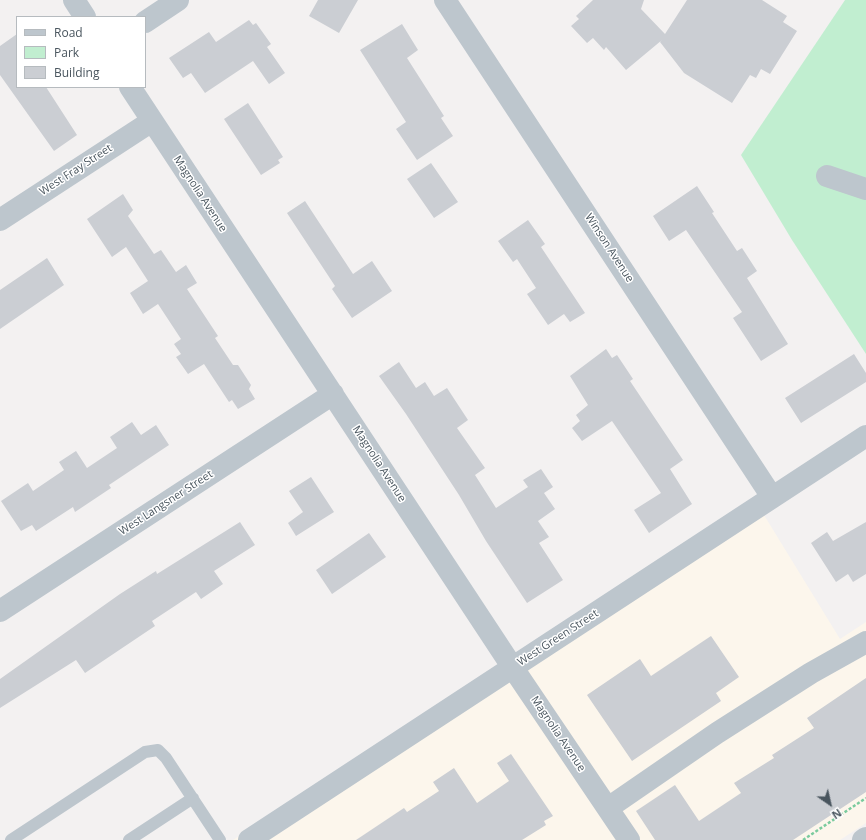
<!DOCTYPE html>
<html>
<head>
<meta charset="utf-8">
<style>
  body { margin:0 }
  #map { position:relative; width:866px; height:840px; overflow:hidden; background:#f3f1f1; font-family:"Open Sans",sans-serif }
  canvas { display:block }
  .legend { position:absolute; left:16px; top:16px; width:130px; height:72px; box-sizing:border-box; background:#fff; border:1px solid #b6bbbf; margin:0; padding:5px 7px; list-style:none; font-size:12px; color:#49555e }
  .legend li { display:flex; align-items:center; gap:8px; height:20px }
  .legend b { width:20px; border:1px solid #b6bbbf }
  .north { position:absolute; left:810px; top:784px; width:40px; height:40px; -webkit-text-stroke:3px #fff; paint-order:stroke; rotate:146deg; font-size:11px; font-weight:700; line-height:16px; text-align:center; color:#49555e }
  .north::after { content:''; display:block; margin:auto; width:14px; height:18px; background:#49555e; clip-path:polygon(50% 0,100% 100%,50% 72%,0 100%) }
</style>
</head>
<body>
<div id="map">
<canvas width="866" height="840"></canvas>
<ul class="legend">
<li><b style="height:5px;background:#bdc6cd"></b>Road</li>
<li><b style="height:11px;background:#c1eed0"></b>Park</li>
<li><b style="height:11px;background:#cbced3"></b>Building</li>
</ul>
<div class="north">N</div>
</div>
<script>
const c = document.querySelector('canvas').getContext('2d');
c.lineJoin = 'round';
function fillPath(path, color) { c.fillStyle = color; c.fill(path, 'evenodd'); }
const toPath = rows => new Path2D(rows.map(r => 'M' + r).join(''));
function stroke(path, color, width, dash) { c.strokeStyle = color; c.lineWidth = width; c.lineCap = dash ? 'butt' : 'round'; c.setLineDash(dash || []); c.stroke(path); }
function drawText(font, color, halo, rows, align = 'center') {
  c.font = font + ' "Open Sans",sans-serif'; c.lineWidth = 3; c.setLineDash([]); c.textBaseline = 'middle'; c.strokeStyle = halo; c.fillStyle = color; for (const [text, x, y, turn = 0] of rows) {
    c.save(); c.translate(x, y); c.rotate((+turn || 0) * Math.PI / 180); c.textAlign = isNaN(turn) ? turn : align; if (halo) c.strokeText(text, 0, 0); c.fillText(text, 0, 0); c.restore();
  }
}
fillPath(toPath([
  [756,502,840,639,866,622,866,823,840,840,233,840]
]), '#fcf6ec');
fillPath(toPath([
  [845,0,866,0,866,354,792,240,741,155]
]), '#c1eed0');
fillPath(toPath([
  [318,0,358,0,339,33,309,16],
  [593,0,644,0,641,9,665,34,687,0,762,0,787,16,783,22,797,31,770,74,761,69,756,78,750,75,732,103,684,73,660,42,662,40,626,70,606,47,604,50,593,38,587,43,571,26,579,19,576,16],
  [249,20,253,25,256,23,271,44,267,47,285,73,269,84,253,61,205,93,191,73,183,78,169,58,209,32,216,42],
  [402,24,418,50,407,58,444,116,441,118,453,136,417,160,396,129,406,122,360,50],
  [17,34,17,87,46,87,77,135,54,151,0,75,0,46],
  [248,103,283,157,278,160,280,163,261,175,224,119],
  [431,163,458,202,434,218,407,179],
  [697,186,714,212,712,213,737,251,742,248,757,271,747,278,788,344,761,361,733,318,742,312,686,230,669,241,653,216],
  [123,194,133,210,128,216,154,254,161,250,176,272,186,265,197,283,187,289,218,336,215,338,233,365,238,365,251,385,249,389,255,399,238,409,232,400,229,402,204,364,188,374,176,357,181,354,174,344,181,339,158,304,143,314,130,293,148,281,126,247,112,257,87,219],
  [305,201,353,274,372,261,392,291,352,318,332,289,335,286,287,213],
  [528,220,545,244,541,247,585,313,570,322,564,314,548,325,527,294,536,288,517,259,513,262,498,241],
  [47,258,64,285,0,329,0,290],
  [606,349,612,358,617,355,633,379,630,381,683,460,670,469,692,504,649,533,634,510,661,493,612,421,582,441,572,428,580,421,576,415,588,405,570,376],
  [854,354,866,373,866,382,801,423,785,398],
  [399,362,416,388,425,382,434,396,447,388,468,420,457,428,485,468,475,475,496,508,528,487,523,480,541,469,553,487,544,493,555,509,538,521,549,537,539,543,563,580,527,603,486,541,459,495,406,414,379,376],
  [132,422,141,435,156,425,169,445,109,485,111,488,75,512,73,507,36,531,32,525,21,531,1,501,28,483,33,491,64,470,59,462,76,451,87,468,117,448,110,437],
  [311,477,334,512,296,536,288,523,303,512,289,491],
  [240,522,255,545,214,571,223,584,201,599,196,592,152,621,155,626,85,673,76,660,0,708,0,679,120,594,156,571,157,574],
  [866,522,866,574,853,582,848,574,836,582,811,543,827,532,833,541],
  [369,533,386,557,332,594,316,570],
  [711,636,739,677,716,693,721,701,632,761,587,695,640,659,651,676],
  [866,678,866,792,793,840,655,840,636,811,675,785,699,821,741,793,734,783,774,758,772,755,814,728,807,718],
  [511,754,553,816,544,821,546,825,522,840,356,840,404,808,407,812,439,791,433,782,454,768,477,803,509,781,497,763]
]), '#cbced3');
stroke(toPath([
  [803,840,866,798]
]), '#7acb9e', 2.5, [3, 2]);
stroke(toPath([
  [11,840,145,752,158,750,166,758,220,840],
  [129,840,193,798]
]), '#bdc6cd', 12);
stroke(toPath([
  [74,0,85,17],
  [445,0,772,497],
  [145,22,178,0],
  [130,87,513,668,629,840],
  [827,176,866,189],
  [0,220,152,121],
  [0,611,333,394],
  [608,808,717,733,811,673,866,642],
  [249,840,866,436]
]), '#bdc6cd', 22);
stroke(toPath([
  [863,840,866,838]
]), '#bdc6cd', 22);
drawText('11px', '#49555e', '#fff', [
  ["West Fray Street",76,170,-33],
  ["Magnolia Avenue",200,194,57],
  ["Winson Avenue",609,248,57],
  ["Magnolia Avenue",379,464,57],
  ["West Langsner Street",166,503,-33],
  ["West Green Street",558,638,-33],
  ["Magnolia Avenue",558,734,56]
]);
</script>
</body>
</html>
